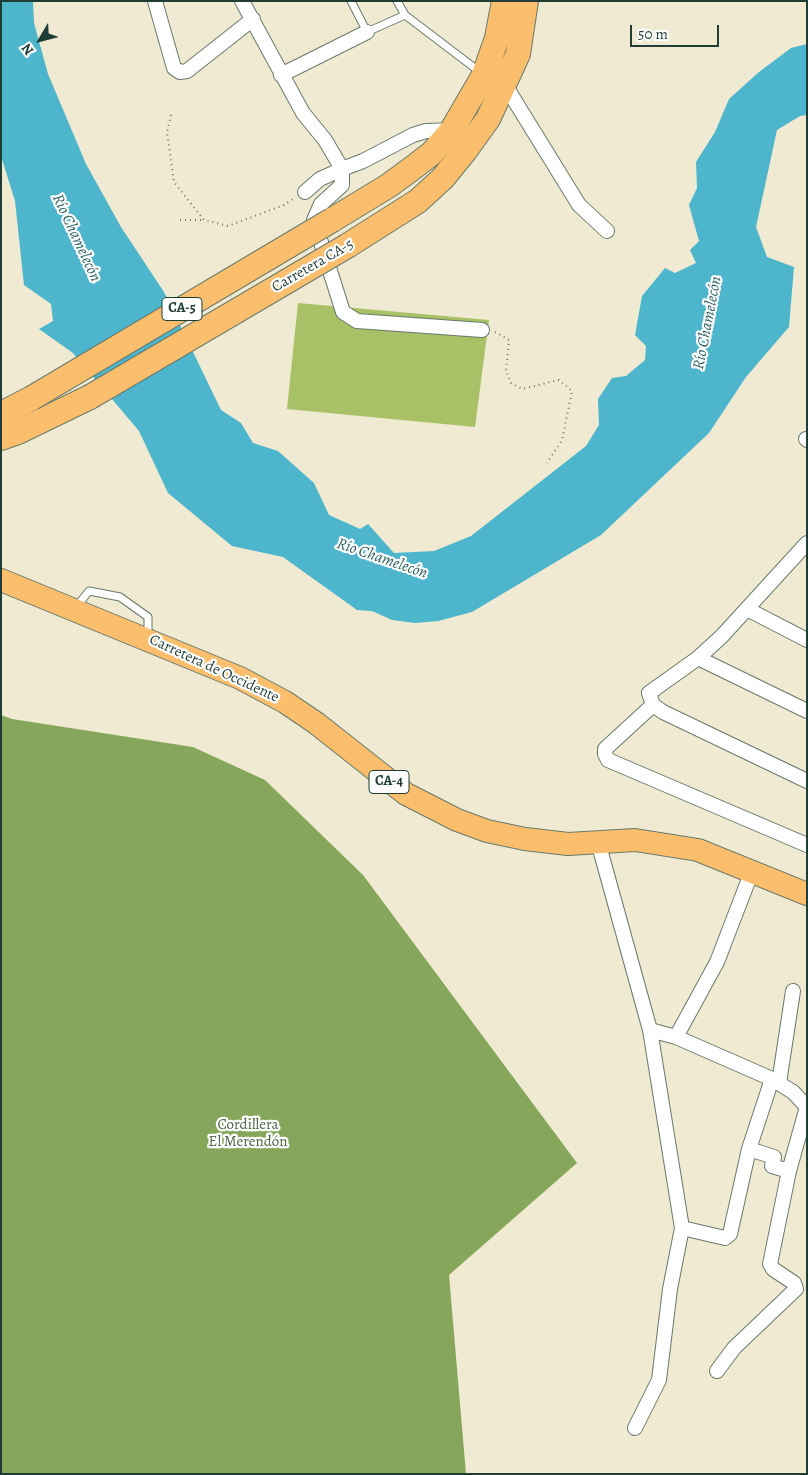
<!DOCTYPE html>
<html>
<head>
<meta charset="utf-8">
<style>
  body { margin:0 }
  #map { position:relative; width:808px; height:1475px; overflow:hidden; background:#efead1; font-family:Alegreya,serif }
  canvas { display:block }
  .frame { position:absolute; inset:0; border:2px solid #1f3d34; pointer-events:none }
  .north { position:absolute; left:15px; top:15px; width:50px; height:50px; -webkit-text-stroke:4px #fff; paint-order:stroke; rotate:233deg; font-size:14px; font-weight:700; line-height:20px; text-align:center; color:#1f3d34 }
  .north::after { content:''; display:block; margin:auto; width:18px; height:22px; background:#1f3d34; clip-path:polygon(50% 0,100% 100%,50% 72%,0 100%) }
  .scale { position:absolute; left:630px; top:25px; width:89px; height:22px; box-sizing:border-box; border:2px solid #1f3d34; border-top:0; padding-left:6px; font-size:15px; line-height:18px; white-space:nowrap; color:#1f3d34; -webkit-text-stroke:4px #fff; paint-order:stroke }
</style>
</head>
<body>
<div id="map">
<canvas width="808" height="1475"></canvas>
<div class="frame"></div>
<div class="north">N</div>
<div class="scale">50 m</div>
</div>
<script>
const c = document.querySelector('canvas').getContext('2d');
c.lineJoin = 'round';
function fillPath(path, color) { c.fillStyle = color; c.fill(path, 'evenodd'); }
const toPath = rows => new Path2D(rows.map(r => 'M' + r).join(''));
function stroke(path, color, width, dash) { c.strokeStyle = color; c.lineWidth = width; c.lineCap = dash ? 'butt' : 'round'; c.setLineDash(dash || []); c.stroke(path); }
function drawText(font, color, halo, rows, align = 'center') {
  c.font = font + ' Alegreya,serif'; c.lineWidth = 4.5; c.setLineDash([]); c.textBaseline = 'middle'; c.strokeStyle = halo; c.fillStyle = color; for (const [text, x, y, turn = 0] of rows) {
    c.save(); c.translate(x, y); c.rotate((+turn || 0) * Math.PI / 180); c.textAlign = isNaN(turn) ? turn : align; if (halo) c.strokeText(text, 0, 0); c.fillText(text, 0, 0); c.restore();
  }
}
fillPath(toPath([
  [298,303,489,320,475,427,287,409]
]), '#a9c166');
fillPath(toPath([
  [1,715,12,719,193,747,265,780,363,875,577,1163,449,1275,466,1474,1,1474]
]), '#86a75b');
fillPath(toPath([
  [1,1,33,1,34,23,48,74,86,164,121,227,164,292,221,410,241,423,253,443,278,451,314,483,329,515,360,529,368,524,394,553,434,551,471,536,586,446,599,425,598,399,612,378,626,376,645,360,646,346,635,335,642,296,665,268,675,273,696,263,690,250,699,241,689,205,697,188,696,162,715,132,729,99,759,72,791,48,807,44,807,115,800,116,777,130,756,227,767,257,794,267,789,327,746,377,709,433,601,535,472,612,438,621,415,623,392,620,372,611,357,610,283,557,232,546,168,493,139,431,73,353,39,329,53,321,51,304,24,285,15,201,1,156]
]), '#4db5cc');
const service = toPath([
  [351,1,367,32,405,15],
  [397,1,405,15,480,72],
  [77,606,89,591,120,597,148,617,148,635]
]);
const minor = toPath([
  [155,1,174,68,180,72,187,71,253,19],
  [242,1,303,113,325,140,342,169,320,179,305,192],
  [281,75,367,32],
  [505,85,579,205,607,231],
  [452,130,426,131,413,135,363,161,342,169,342,185,321,204,314,220,343,312,357,321,482,330],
  [806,439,807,440],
  [807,543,722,636,698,658,649,693,653,705,663,712,807,781],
  [747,609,807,640],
  [698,658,807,711],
  [653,705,605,749,605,754,608,760,807,845],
  [598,842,650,1030,682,1228,670,1289,659,1380,635,1428],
  [650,1030,676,1037,772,1079,793,1092,807,1107],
  [676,1037,717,962,752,871],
  [779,1083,793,991],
  [749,1149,774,1157,772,1166,789,1171],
  [682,1228,725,1238,730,1234,749,1149,772,1079],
  [717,1371,734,1348,796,1289,794,1283,773,1269,770,1264,789,1171,807,1107]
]);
const primary = toPath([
  [1,580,240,678,285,702,316,723,406,794,457,820,487,831,525,839,568,844,635,840,698,850,807,894]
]);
const trunk = toPath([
  [332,220,388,186,410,170,432,153,452,130,484,75,497,38,504,1],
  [347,246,418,201,443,178,465,151,488,119,518,54,526,1],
  [1,414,32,398],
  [1,438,18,432,90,397]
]);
stroke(service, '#687a6b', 9);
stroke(minor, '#687a6b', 16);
stroke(primary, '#687a6b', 24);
stroke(trunk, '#687a6b', 26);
stroke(toPath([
  [171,115,167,132,174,182,204,220,228,226,284,205,294,198],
  [180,220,204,220],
  [495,332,509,340,506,371,511,383,522,389,559,380,572,391,562,440,547,463]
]), '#687a6b', 2, [1, 4]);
stroke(service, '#fff', 7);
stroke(minor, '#fff', 14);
stroke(primary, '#fabe6d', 22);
stroke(trunk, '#fabe6d', 24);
const trunkBridge = toPath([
  [90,397,347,246],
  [32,398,332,220]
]);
stroke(trunkBridge, '#687a6b', 26, []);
stroke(trunkBridge, '#fabe6d', 24);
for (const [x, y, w] of [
  [182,309,40],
  [389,782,40]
]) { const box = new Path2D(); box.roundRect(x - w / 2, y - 11.5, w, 23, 4); c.fillStyle = '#fff'; c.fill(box); stroke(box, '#1f3d34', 1); }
drawText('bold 14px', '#1f3d34', null, [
  ["CA-5",182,309],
  ["CA-4",389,782]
]);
drawText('15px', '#1f3d34', '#fff', [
  ["Carretera CA-5",313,266,-30],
  ["Carretera de Occidente",214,669,25]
]);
drawText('15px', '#486543', '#fff', [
  ["Cordillera",248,1125],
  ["El Merendón",248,1142]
]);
drawText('italic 16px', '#2d6162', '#fff', [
  ["Río Chamelecón",76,238,65],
  ["Río Chamelecón",708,323,-79],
  ["Río Chamelecón",382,559,19]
]);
</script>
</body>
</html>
